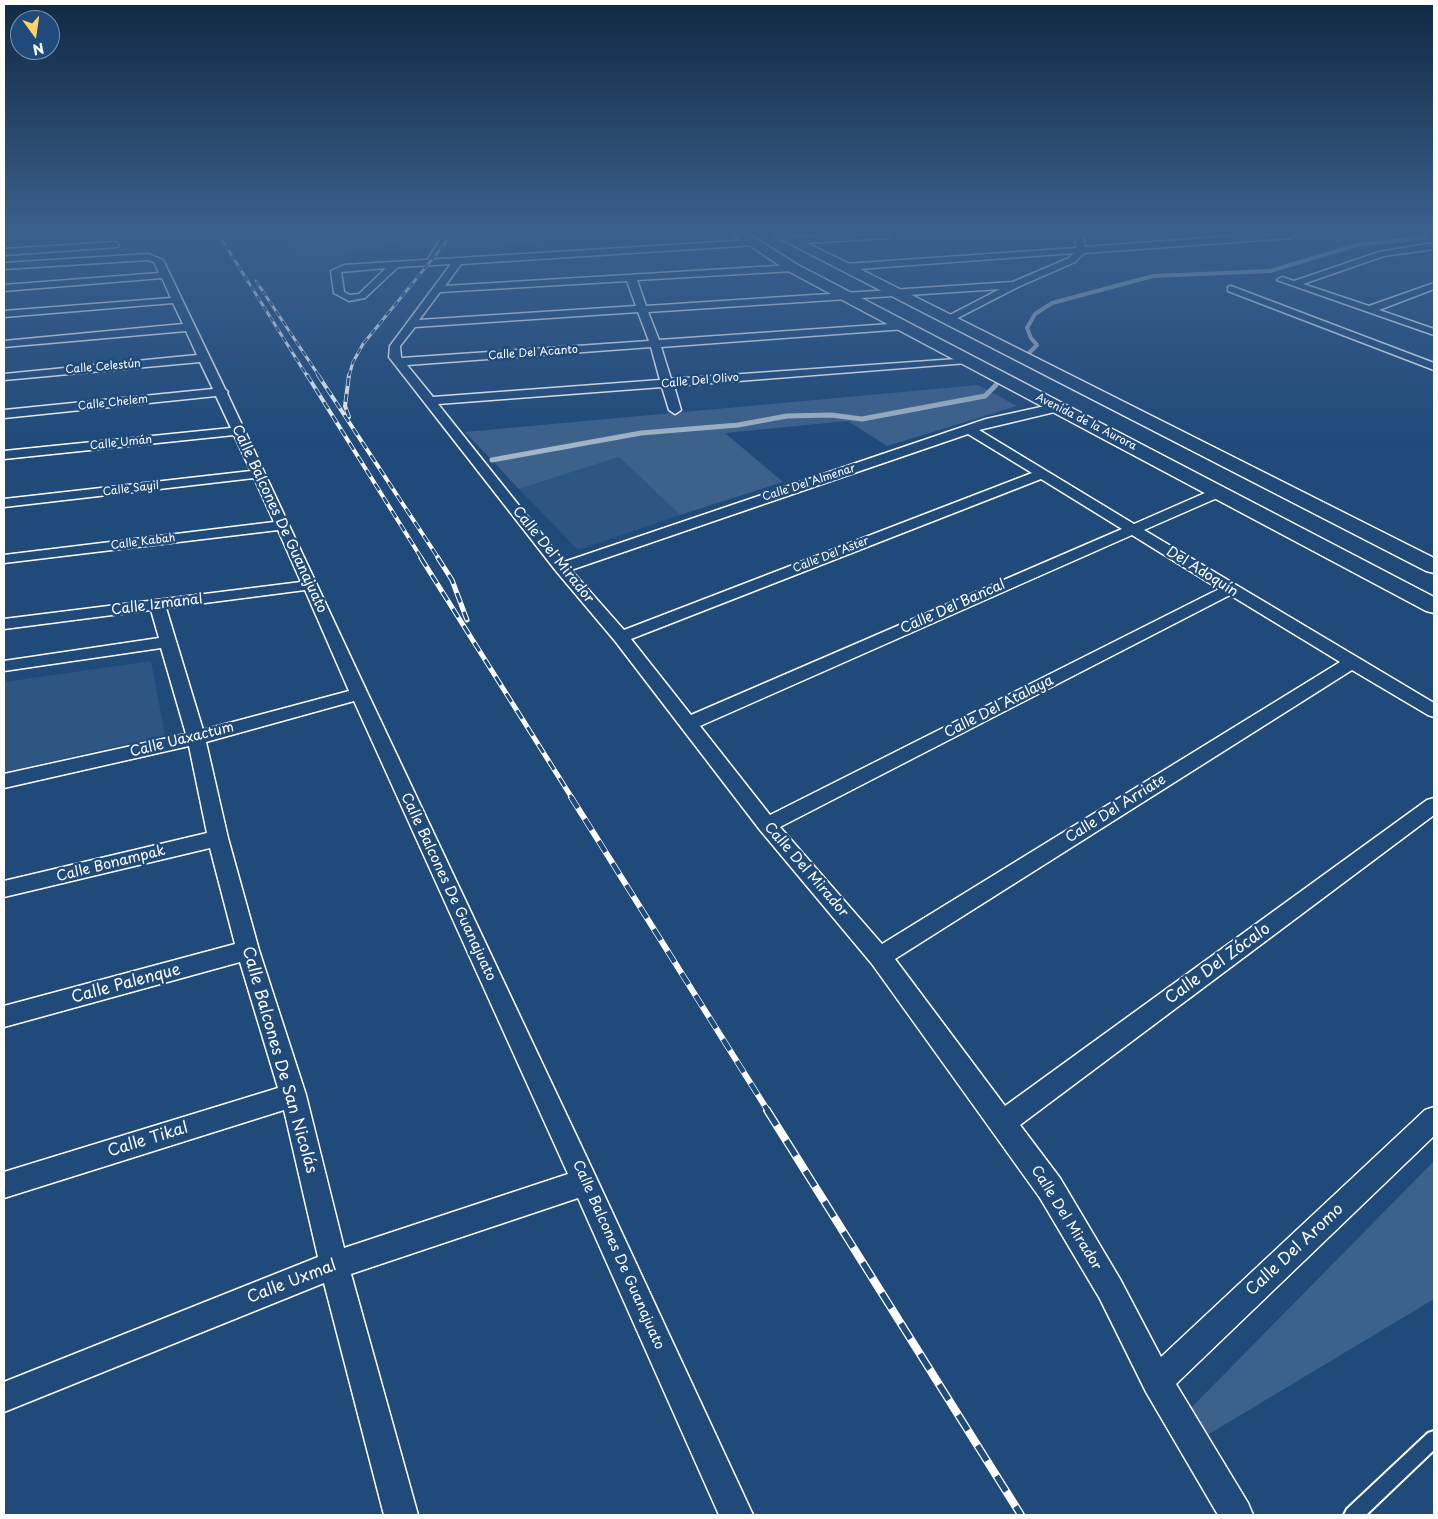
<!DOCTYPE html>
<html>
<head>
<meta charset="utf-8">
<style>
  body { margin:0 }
  #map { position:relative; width:1438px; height:1519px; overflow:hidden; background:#1f4a7a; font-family:"Playpen Sans",sans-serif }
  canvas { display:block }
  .frame { position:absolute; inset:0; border:5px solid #fff; pointer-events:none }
  .north { position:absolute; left:10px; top:10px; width:50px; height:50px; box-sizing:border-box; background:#1f4a7a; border:1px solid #7992af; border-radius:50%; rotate:166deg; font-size:14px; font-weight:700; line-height:20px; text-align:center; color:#fff }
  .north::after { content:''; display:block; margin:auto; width:18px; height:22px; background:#ffd166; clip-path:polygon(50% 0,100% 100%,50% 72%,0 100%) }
</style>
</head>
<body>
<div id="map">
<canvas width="1438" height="1519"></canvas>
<div class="frame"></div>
<div class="north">N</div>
</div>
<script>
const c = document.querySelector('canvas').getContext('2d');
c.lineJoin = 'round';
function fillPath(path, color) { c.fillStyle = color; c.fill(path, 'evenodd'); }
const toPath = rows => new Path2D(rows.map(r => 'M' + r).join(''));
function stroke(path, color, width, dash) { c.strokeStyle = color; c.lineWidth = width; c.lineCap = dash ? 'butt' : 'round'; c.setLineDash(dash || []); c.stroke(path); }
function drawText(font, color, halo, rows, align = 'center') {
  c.font = font + ' "Playpen Sans",sans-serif'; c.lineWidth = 5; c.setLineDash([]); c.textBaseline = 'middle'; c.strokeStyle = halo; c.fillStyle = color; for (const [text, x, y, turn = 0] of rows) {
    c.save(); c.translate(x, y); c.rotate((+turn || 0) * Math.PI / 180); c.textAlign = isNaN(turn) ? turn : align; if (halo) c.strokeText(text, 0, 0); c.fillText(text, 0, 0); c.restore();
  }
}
fillPath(toPath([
  [283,235,674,235,298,257],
  [619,457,680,515,578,550,519,489],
  [151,661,165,735,4,772,4,682]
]), '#2e5683');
fillPath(toPath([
  [978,385,1017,406,887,446,848,421,725,433,783,482,680,515,619,457,519,489,465,432],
  [1434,1161,1434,1299,1204,1437,1184,1415]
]), '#3c618b');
stroke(toPath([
  [1029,353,1037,345,1031,338,1027,328,1035,314,1052,303,1153,276,1270,271,1357,245,1427,237]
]), '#a3b5c8', 4);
stroke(toPath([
  [492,460,641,433,738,425,787,416,831,415,862,419,985,396,996,385]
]), '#a3b5c8', 5);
const lane = toPath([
  [443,235,448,235,430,263,426,263,443,235],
  [1434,1431,1434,1450,1366,1515,1344,1515,1347,1509,1428,1433,1434,1431]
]);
const street = toPath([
  [838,235,891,235,887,238,791,244,787,241,791,238,838,235],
  [1075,235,1083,235,1085,247,1248,235,1295,235,1291,238,1084,253,1075,262,1018,287,948,323,943,320,944,318,1000,289,648,312,659,340,905,323,910,326,905,329,661,347,671,379,971,358,973,360,971,362,967,363,674,386,681,410,675,414,669,410,662,387,438,404,564,562,986,419,1059,403,1063,404,1065,407,1063,410,979,430,1134,524,1214,489,1224,489,1226,492,1224,495,1144,530,1434,703,1434,717,1428,715,1352,670,895,959,1005,1106,1427,800,1434,798,1434,815,1020,1125,1060,1178,1120,1279,1161,1357,1425,1110,1434,1107,1434,1136,1176,1384,1248,1503,1253,1515,1218,1515,1146,1392,1100,1299,1040,1198,872,964,760,830,615,641,556,571,389,357,390,346,451,264,398,267,365,298,349,301,334,293,331,271,344,265,752,240,755,241,755,245,461,264,445,286,793,265,798,268,793,271,637,280,646,306,1013,282,1069,258,1074,253,845,270,840,267,845,264,1076,248,1075,235],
  [386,268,359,294,350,295,344,292,341,272,386,268],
  [627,281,636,306,419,320,440,292,627,281],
  [638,312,649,341,402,358,401,357,400,346,415,327,638,312],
  [651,347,660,380,433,397,407,365,651,347],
  [968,434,1032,473,624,630,571,570,968,434],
  [1041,479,1122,529,691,715,631,639,1041,479],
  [1132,535,1219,589,770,815,700,726,1132,535],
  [1230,595,1340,662,882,944,780,827,1230,595],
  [115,242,119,245,118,247,4,255,4,249,115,242],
  [1434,243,1434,249,1384,256,1303,284,1369,306,1434,283,1434,289,1379,310,1434,329,1434,335,1277,280,1282,277,1294,281,1379,252,1434,243],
  [148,254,163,260,225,389,228,392,227,393,368,694,594,1173,753,1515,719,1515,578,1198,351,1274,418,1515,384,1515,324,1283,4,1412,4,1382,318,1257,284,1110,4,1198,4,1172,278,1088,240,962,4,1027,4,1006,235,944,210,848,4,897,4,881,207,833,189,746,4,788,4,774,186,734,161,648,4,671,4,661,159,638,151,610,4,629,4,619,301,582,278,530,4,563,4,555,274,522,254,478,4,507,4,499,251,471,234,435,4,459,4,451,231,428,216,396,4,418,4,410,213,389,200,362,4,380,4,374,197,355,186,331,4,347,4,341,183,324,173,303,4,317,4,311,171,298,162,278,4,291,4,285,159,273,154,262,148,260,4,269,4,263,148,254],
  [305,590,349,691,203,730,166,608,305,590],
  [354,701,568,1174,344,1248,306,1095,259,950,228,838,206,742,354,701],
  [1231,286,1434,363,1434,370,1228,291,1228,287,1231,286]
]);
const primary = toPath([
  [734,235,750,235,798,265,1434,597,1434,613,1426,611,788,271,734,235],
  [773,235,790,235,850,264,1434,558,1434,573,1426,571,773,235]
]);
stroke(lane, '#fff', 4);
stroke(street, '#fff', 3);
stroke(primary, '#fff', 3);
fillPath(lane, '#1f4a7a');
fillPath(street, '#1f4a7a');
fillPath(primary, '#1f4a7a');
const railFar4 = toPath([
  [219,235,307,376],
  [256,281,319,376],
  [349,376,353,362,363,344,452,235]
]);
const railFar3 = toPath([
  [307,375,422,559],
  [318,375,439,559],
  [349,417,345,406,349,375]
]);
const railFar2 = toPath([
  [421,558,572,798],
  [438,558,452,580,467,620]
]);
const railFar1 = toPath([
  [571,797,768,1111]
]);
const rail = toPath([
  [767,1110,1021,1515]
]);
stroke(railFar4, '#fff', 3);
stroke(railFar3, '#fff', 4);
stroke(railFar2, '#fff', 5);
stroke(railFar1, '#fff', 6);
stroke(rail, '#fff', 8);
stroke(railFar4, '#1f4a7a', 2, [6]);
stroke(railFar3, '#1f4a7a', 2.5, [8]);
stroke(railFar2, '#1f4a7a', 3, [10]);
stroke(railFar1, '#1f4a7a', 4.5, [13]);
stroke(rail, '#1f4a7a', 5.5, [18]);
fillPath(toPath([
  [380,235,441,235,437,241,382,244],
  [446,235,510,235,509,238,447,241]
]), '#456182');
fillPath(toPath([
  [436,235,441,235,437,241]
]), '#384f6a');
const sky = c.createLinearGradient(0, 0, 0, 448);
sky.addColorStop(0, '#112943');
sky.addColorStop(0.52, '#3c608d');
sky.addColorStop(1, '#3c608d00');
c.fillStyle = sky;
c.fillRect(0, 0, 1438, 448);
drawText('11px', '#fff', '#1f4a7a', [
  ["Calle Del Acanto",533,353,-4],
  ["Calle Celestún",103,367,-5],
  ["Calle Del Olivo",700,381,-5],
  ["Calle Chelem",113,403,-6],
  ["Avenida de la Aurora",1086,422,27],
  ["Calle Umán",121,443,-6],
  ["Calle Del Almenar",809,483,-18],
  ["Calle Sayil",131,489,-7],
  ["Calle Kabah",143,542,-7],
  ["Calle Del Aster",831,555,-21]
]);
drawText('14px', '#fff', '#1f4a7a', [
  ["Calle Balcones De Guanajuato",279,519,65],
  ["Calle Del Mirador",553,555,51],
  ["Del Adoquín",1202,572,32],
  ["Calle Izmanal",157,605,-7],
  ["Calle Del Bancal",953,607,-24],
  ["Calle Del Atalaya",999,707,-27],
  ["Calle Uaxactum",182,740,-14],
  ["Calle Del Arriate",1116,809,-32],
  ["Calle Bonampak",111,864,-14],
  ["Calle Del Mirador",806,870,49],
  ["Calle Balcones De Guanajuato",448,887,65],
  ["Calle Del Mirador",1066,1218,58],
  ["Calle Balcones De Guanajuato",618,1255,66]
]);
drawText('16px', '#fff', '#1f4a7a', [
  ["Calle Del Zócalo",1218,964,-36],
  ["Calle Palenque",126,984,-15],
  ["Calle Balcones De San Nicolás",279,1060,74],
  ["Calle Tikal",148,1140,-17],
  ["Calle Del Aromo",1295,1250,-43],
  ["Calle Uxmal",292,1282,-21]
]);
</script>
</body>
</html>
